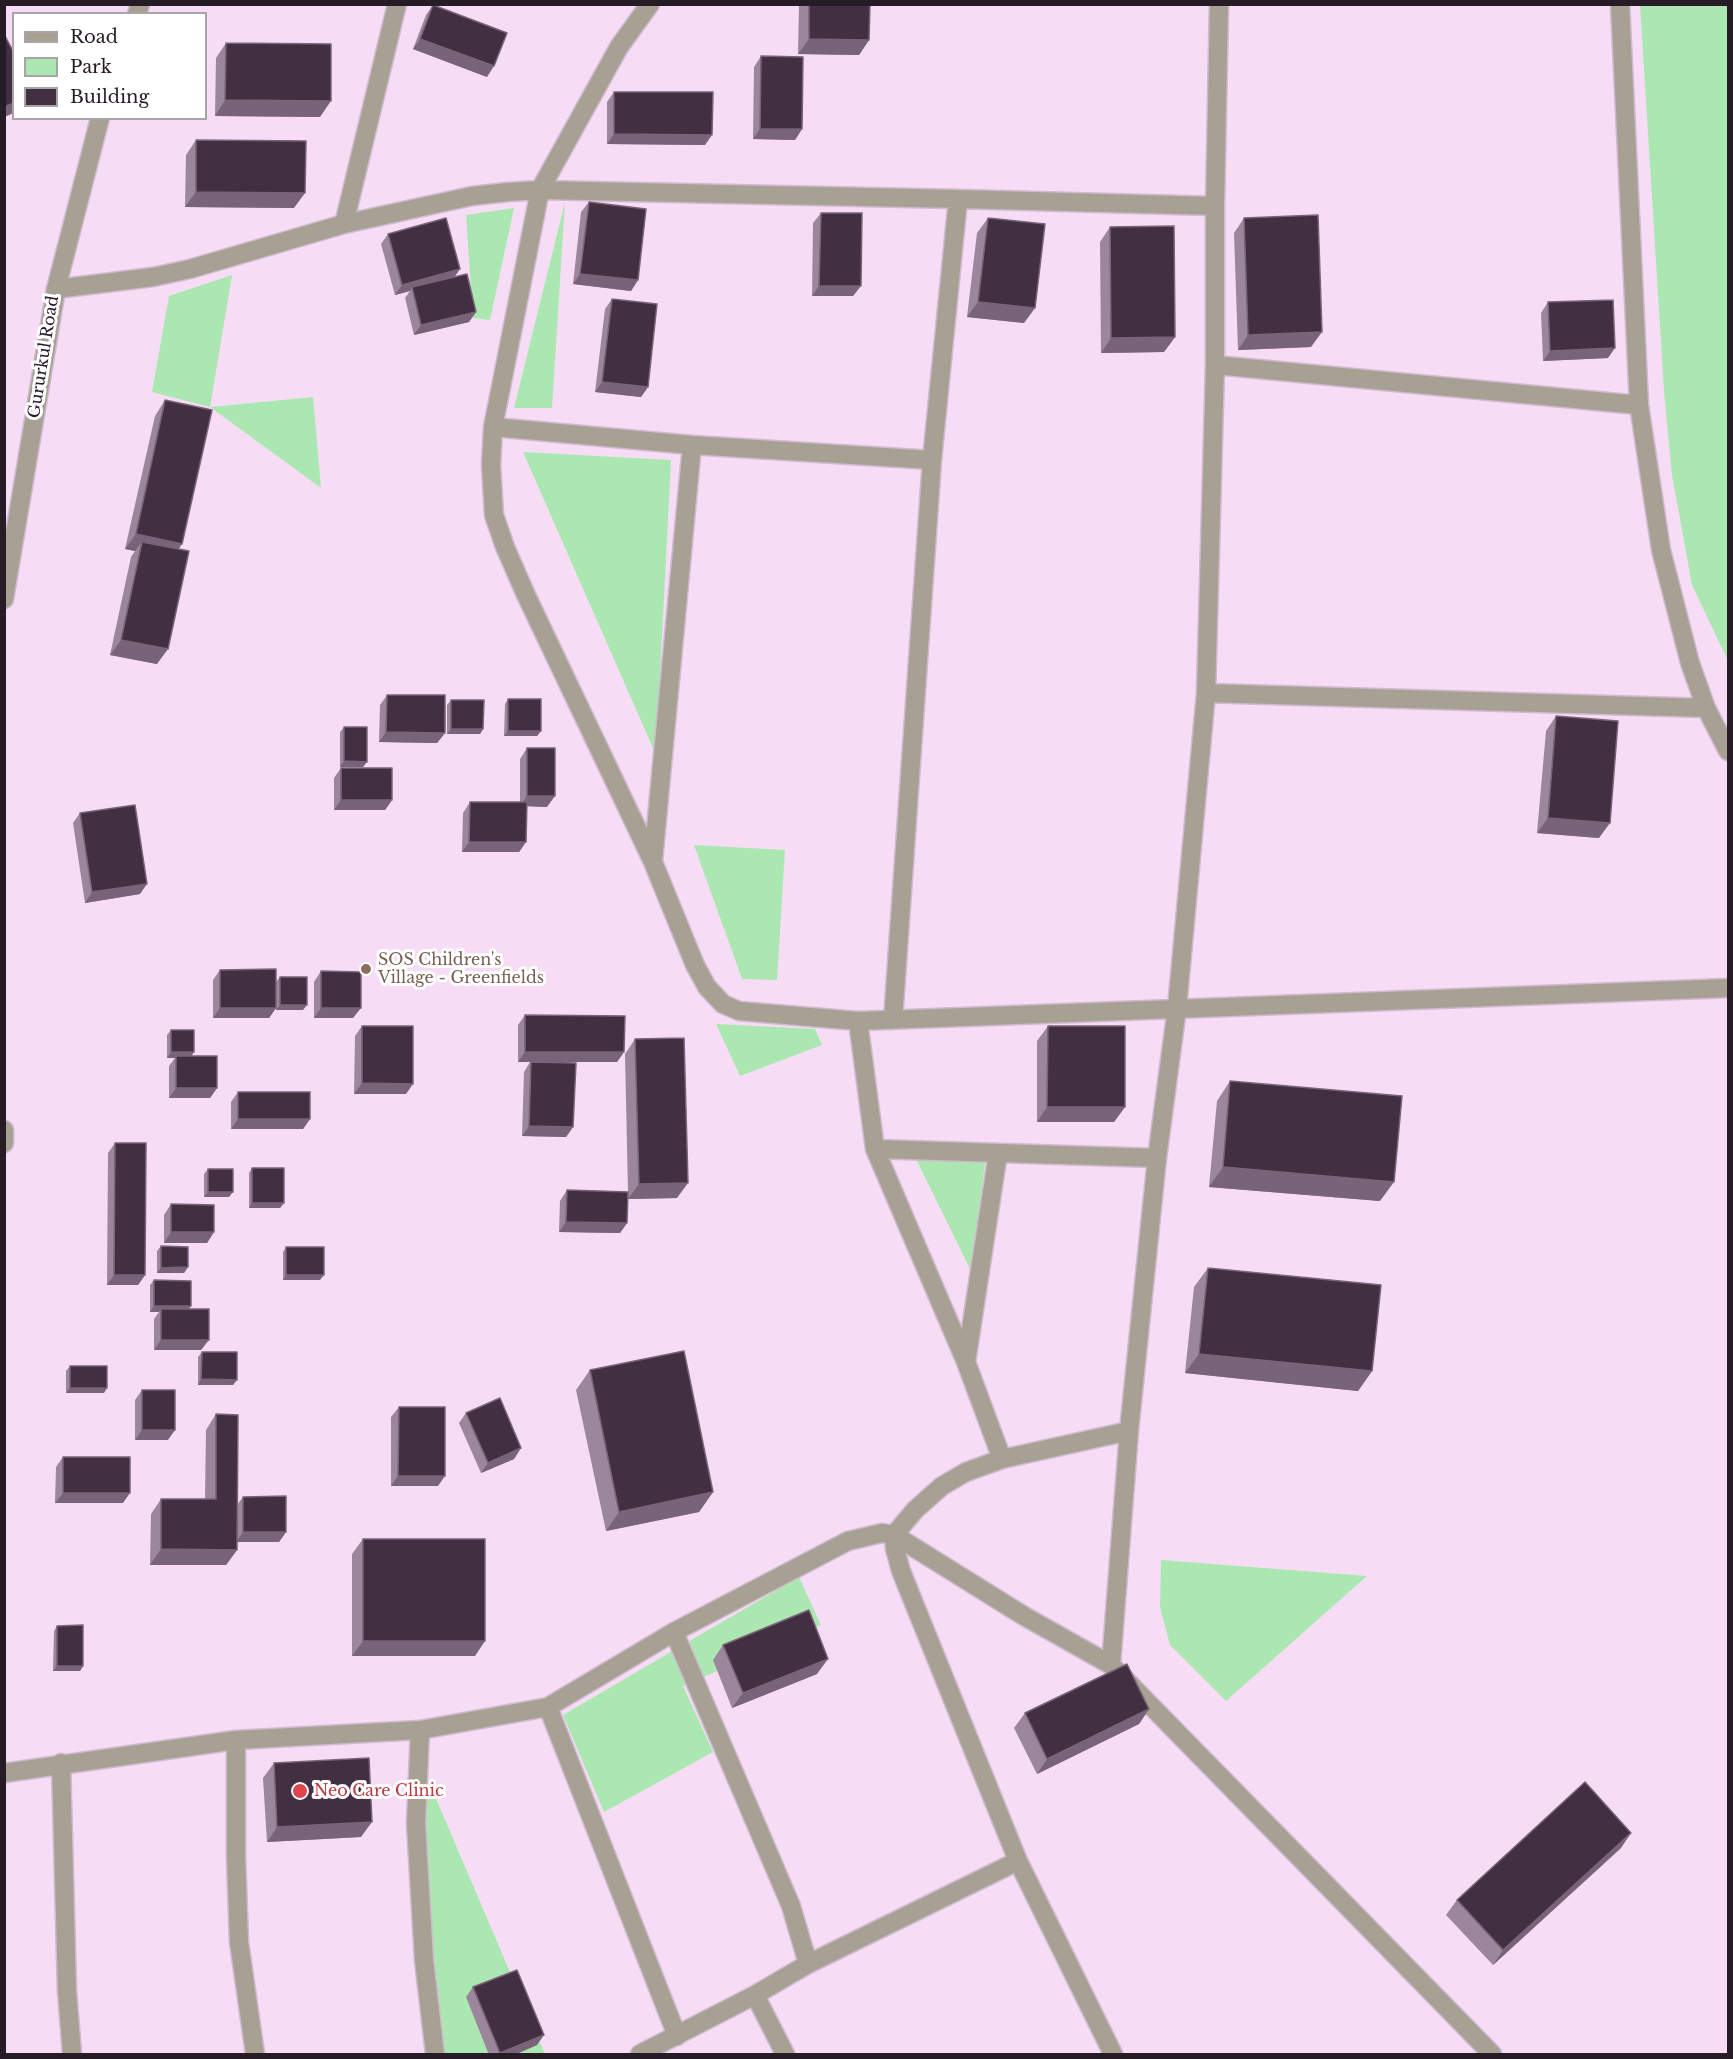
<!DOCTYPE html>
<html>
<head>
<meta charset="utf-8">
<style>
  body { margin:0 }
  #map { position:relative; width:1733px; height:2059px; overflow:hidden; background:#f6ddf5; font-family:"Libre Baskerville",serif }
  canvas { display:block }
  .frame { position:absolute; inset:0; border:6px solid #251c25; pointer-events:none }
  .legend { position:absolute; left:12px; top:12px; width:195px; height:108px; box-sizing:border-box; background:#fff; border:2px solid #a8a4a8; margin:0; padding:8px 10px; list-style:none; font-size:18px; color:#251c25 }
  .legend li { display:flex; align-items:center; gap:12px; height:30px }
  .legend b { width:30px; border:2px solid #a8a4a8 }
</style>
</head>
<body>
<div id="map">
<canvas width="1733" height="2059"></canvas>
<div class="frame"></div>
<ul class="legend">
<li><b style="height:8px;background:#a7a194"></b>Road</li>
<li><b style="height:16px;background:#abe8b1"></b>Park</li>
<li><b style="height:16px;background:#432f42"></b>Building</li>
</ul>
</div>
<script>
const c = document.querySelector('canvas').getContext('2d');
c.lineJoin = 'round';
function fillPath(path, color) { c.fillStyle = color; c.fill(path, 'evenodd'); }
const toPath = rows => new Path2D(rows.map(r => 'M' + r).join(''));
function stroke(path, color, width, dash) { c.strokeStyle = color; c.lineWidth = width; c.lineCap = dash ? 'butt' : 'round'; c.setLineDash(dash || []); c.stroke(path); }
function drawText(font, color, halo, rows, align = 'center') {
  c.font = font + ' "Libre Baskerville",serif'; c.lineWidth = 6; c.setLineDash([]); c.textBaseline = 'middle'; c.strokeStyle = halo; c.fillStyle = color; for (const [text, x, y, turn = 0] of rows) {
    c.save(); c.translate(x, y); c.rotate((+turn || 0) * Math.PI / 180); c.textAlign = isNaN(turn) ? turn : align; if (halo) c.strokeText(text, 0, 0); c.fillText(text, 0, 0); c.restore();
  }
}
fillPath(toPath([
  [1640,5,1728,5,1728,661,1692,585,1672,475,1664,391],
  [565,202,552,408,514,408],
  [514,208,490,320,473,318,466,215],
  [232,275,210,407,313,397,321,488,210,407,152,392,169,296],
  [523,452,671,460,656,755],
  [694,845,785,850,777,980,742,979],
  [716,1024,815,1029,822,1045,740,1076],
  [986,1156,971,1271,915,1157],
  [1161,1560,1367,1576,1226,1701,1170,1645,1160,1607],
  [799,1577,821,1625,683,1686,713,1752,604,1812,563,1715],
  [416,1752,545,2054,432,2054]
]), '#abe8b1');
const minor = toPath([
  [650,4,619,47,540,190,493,427,491,465,494,515,505,547,526,595,653,862,695,965,707,987,723,1004,739,1011,858,1021,1728,988],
  [1620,4,1639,405,1661,550,1690,663,1706,708,1728,751],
  [344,224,397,4],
  [56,289,153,277,190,269,344,224,472,196,508,192,540,190,958,199,1215,206],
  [1215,365,1639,405],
  [493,427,692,445,932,460],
  [1206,693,1706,708],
  [653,861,692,445],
  [893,1020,932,460,958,199],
  [858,1021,875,1149,966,1362,1002,1459],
  [875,1149,1157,1158],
  [966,1362,998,1153],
  [674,1632,791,1906,808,1964],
  [1111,1665,1129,1431,1157,1158,1177,1008,1206,693,1215,365,1215,206,1219,4],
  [548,1707,677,2036],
  [420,1730,416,1823,424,1960,435,2054],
  [236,1740,236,1857,239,1942,255,2054],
  [61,1763,67,1991,72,2054],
  [4,1773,236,1740,420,1730,548,1707,674,1632,848,1541,882,1533,894,1535,1024,1616,1111,1665,1492,2054],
  [755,1995,785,2054],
  [640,2054,755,1995,808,1964,1018,1861],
  [1113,2054,1018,1861,901,1571,895,1549,894,1535,915,1510,942,1486,966,1472,1002,1459,1129,1431]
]);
const tertiary = toPath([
  [137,14,140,4],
  [4,599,56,289,100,118],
  [4,1130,4,1143]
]);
stroke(minor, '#d0bad0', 21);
stroke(tertiary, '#d0bad0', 21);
stroke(minor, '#a7a194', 18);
stroke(tertiary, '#a7a194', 18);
fillPath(toPath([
  [799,4,870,4,869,40,859,55,798,54],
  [433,5,487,77,413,49,426,15],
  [226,43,320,117,215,116,216,58],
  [761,56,802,129,795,140,753,139,754,67],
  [614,92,705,145,607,144,607,102],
  [196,140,294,208,185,207,186,155],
  [589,202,638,280,631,291,573,284,581,212],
  [821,213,853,296,812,296,813,223],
  [988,218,1024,323,967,317,977,233],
  [1244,218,1311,347,1238,350,1234,233],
  [1110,227,1175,337,1164,352,1101,353,1100,242],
  [388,234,460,269,454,277,476,312,469,322,414,335,405,298,410,291,395,295,381,244],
  [612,299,648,387,641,397,595,392,605,309],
  [1548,302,1608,358,1543,361,1541,313],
  [165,400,179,549,157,664,110,655,131,557,135,551,125,549,155,416],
  [387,695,445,733,437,743,379,742,380,705],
  [508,699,541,731,537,736,504,736,505,704],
  [451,700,483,729,480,734,447,734,447,705],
  [1556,716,1599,838,1537,833,1546,731],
  [344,727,363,767,340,767,340,732],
  [527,748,547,807,527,806,526,842,519,852,462,852,463,813,470,802,520,802,520,759],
  [341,768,392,800,385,810,334,810,334,778],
  [80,813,140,894,85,903,73,823],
  [220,970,276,982,280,977,303,1010,276,1010,276,1008,269,1018,213,1018,213,980],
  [321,971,353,1018,314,1018,314,982],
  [525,1015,624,1052,617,1062,548,1062,573,1127,566,1137,522,1136,524,1072,530,1062,518,1062,518,1025],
  [362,1026,406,1094,354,1094,355,1036],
  [1048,1026,1125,1107,1114,1122,1037,1122,1037,1041],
  [171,1030,194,1052,191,1056,217,1088,210,1098,169,1098,169,1066,175,1058,167,1058,167,1035],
  [635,1039,677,1198,628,1199,627,1223,620,1233,559,1232,560,1201,567,1190,628,1192,625,1054],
  [1230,1081,1380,1201,1209,1187,1217,1101],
  [238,1092,310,1119,303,1129,231,1129,231,1102],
  [115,1143,145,1275,138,1285,107,1285,108,1153],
  [252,1168,284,1203,280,1208,249,1208,249,1173],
  [208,1169,229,1197,204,1197,204,1174],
  [171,1204,214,1232,207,1243,164,1243,164,1215],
  [161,1246,188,1267,184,1273,157,1273,157,1251],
  [286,1247,320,1280,283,1280,283,1252],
  [1208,1268,1372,1371,1358,1391,1185,1373,1194,1287],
  [154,1280,189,1309,201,1350,154,1350,154,1319,159,1312,150,1312,150,1285],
  [202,1352,233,1385,198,1385,198,1357],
  [70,1366,104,1393,66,1393,66,1371],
  [590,1370,713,1492,699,1512,606,1531,576,1390],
  [142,1390,168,1440,135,1440,135,1400],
  [399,1407,438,1486,391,1486,391,1417],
  [466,1413,521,1448,514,1459,481,1473,459,1423],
  [216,1414,237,1505,243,1497,286,1532,279,1542,237,1542,237,1550,226,1565,150,1565,151,1514,161,1499,205,1499,206,1430],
  [63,1457,123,1503,55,1503,56,1467],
  [363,1539,475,1656,352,1656,352,1554],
  [57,1626,83,1666,80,1671,53,1671,54,1631],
  [723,1645,817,1674,732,1708,713,1660],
  [1149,1709,1139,1724,1037,1774,1014,1728,1025,1713],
  [274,1763,361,1837,267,1842,263,1778],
  [1621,1848,1493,1965,1446,1915,1457,1900],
  [473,1987,537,2045,514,2055,489,2055,466,1997]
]), '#9c869c');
fillPath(toPath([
  [420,39,494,66,487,77,413,49],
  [809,39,869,40,859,55,798,54],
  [225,100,331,101,320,117,215,116],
  [14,103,14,113,4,117,4,107],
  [760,129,802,129,795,140,753,139],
  [614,134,712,135,705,145,607,144],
  [196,192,305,193,294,208,185,207],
  [460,269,453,279,412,287,410,291,395,295,402,285],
  [580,274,638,280,631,291,573,284],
  [819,286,861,286,853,296,812,296],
  [978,302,1035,308,1024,323,967,317],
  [476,312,469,322,414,335,421,325],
  [1322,332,1311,347,1238,350,1248,335],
  [1175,337,1164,352,1101,353,1111,338],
  [1615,348,1608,358,1543,361,1550,351],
  [602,382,648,387,641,397,595,392],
  [136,534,182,544,172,559,142,542,135,551,125,549],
  [121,640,168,649,157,664,110,655],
  [451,729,483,729,480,734,447,734],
  [508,731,541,731,537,736,504,736],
  [386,732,445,733,437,743,379,742],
  [344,761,367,762,363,767,340,767],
  [527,796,555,796,547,807,520,806],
  [341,800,392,800,385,810,334,810],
  [1548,818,1610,823,1599,838,1537,833],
  [469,842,526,842,519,852,462,852],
  [147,884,140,894,85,903,92,892],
  [280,1005,307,1005,303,1010,276,1010],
  [220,1008,276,1008,269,1018,213,1018],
  [321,1008,361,1008,353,1018,314,1018],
  [171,1052,194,1052,190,1058,176,1056,175,1058,167,1058],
  [525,1052,624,1052,617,1062,518,1062],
  [362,1083,413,1084,406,1094,354,1094],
  [176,1088,217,1088,210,1098,169,1098],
  [1047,1107,1125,1107,1114,1122,1037,1122],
  [238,1119,310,1119,303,1129,231,1129],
  [529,1126,573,1127,566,1137,522,1136],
  [1223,1167,1394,1182,1380,1201,1209,1187],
  [688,1183,677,1198,628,1199,639,1184],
  [208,1192,233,1192,229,1197,204,1197],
  [252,1203,284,1203,280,1208,249,1208],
  [566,1222,627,1223,620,1233,559,1232],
  [171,1232,214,1232,207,1243,164,1243],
  [188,1267,184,1273,157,1273,161,1268],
  [114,1275,145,1275,138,1285,107,1285],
  [286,1275,324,1275,320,1280,283,1280],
  [154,1306,191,1306,187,1312,161,1309,159,1312,150,1312],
  [161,1340,209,1340,201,1350,154,1350],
  [1199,1354,1372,1371,1358,1391,1185,1373],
  [201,1379,237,1380,233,1385,198,1385],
  [70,1388,107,1388,104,1393,66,1393],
  [142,1430,175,1430,168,1440,135,1440],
  [521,1448,514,1459,481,1473,488,1463],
  [398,1476,445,1476,438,1486,391,1486],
  [713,1492,699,1512,606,1531,619,1512],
  [63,1493,130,1493,123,1503,55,1503],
  [243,1532,286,1532,279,1542,236,1542],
  [161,1549,237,1550,226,1565,150,1565],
  [363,1641,485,1641,475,1656,352,1656],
  [828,1659,817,1674,732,1708,743,1693],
  [57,1666,83,1666,80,1671,53,1671],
  [1149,1709,1139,1724,1037,1774,1047,1759],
  [372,1822,361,1837,267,1842,277,1827],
  [1631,1833,1621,1848,1493,1965,1503,1950],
  [544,2035,537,2045,514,2055,499,2055,500,2053]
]), '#796378');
const building = toPath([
  [809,4,870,4,869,40,809,39,809,4],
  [433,5,507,33,494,66,420,39,433,5],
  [4,34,14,53,14,103,4,107,4,34],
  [226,43,331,44,331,101,225,100,226,43],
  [761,56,803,57,802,129,760,129,761,56],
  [614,92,713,92,712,135,614,134,614,92],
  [196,140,306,141,305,193,196,192,196,140],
  [589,202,646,209,638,280,580,274,589,202],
  [821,213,862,213,861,286,819,286,821,213],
  [1318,215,1322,332,1248,335,1244,218,1318,215],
  [446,218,460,269,402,285,388,234,446,218],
  [988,218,1045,224,1035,308,978,302,988,218],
  [1174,226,1175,337,1111,338,1110,227,1174,226],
  [467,274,476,312,421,325,412,287,467,274],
  [612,299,657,304,648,387,602,382,612,299],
  [1613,300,1615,348,1550,351,1548,302,1613,300],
  [165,400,212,410,182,544,136,534,165,400],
  [142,542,189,551,168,649,121,640,142,542],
  [387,695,445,695,445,733,386,732,387,695],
  [508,699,541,699,541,731,508,731,508,699],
  [451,700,484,700,483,729,451,729,451,700],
  [1556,716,1618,721,1610,823,1548,818,1556,716],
  [344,727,367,727,367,762,344,761,344,727],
  [527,748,555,748,555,796,527,796,527,748],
  [341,768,392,768,392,800,341,800,341,768],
  [470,802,527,802,526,842,469,842,470,802],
  [135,805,147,884,92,892,80,813,135,805],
  [276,969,276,1008,220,1008,220,970,276,969],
  [321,971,361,972,361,1008,321,1008,321,971],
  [280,977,307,977,307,1005,280,1005,280,977],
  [525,1015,625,1016,624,1052,525,1052,525,1015],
  [362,1026,413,1026,413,1084,362,1083,362,1026],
  [1048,1026,1125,1026,1125,1107,1047,1107,1048,1026],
  [171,1030,194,1030,194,1052,171,1052,171,1030],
  [684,1038,688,1183,639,1184,635,1039,684,1038],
  [176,1056,217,1056,217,1088,176,1088,176,1056],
  [531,1062,576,1063,573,1127,529,1126,531,1062],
  [1230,1081,1402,1096,1394,1182,1223,1167,1230,1081],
  [238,1092,310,1092,310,1119,238,1119,238,1092],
  [115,1143,146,1143,145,1275,114,1275,115,1143],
  [252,1168,284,1168,284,1203,252,1203,252,1168],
  [208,1169,233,1169,233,1192,208,1192,208,1169],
  [567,1190,628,1192,627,1223,566,1222,567,1190],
  [171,1204,214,1205,214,1232,171,1232,171,1204],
  [161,1246,188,1247,188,1267,161,1268,161,1246],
  [286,1247,324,1247,324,1275,286,1275,286,1247],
  [1208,1268,1381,1285,1372,1371,1199,1354,1208,1268],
  [154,1280,191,1281,191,1306,154,1306,154,1280],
  [161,1309,209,1309,209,1340,161,1340,161,1309],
  [684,1351,713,1492,619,1512,590,1370,684,1351],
  [202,1352,237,1352,237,1380,201,1379,202,1352],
  [70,1366,107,1366,107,1388,70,1388,70,1366],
  [142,1390,175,1390,175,1430,142,1430,142,1390],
  [500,1398,521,1448,488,1463,466,1413,500,1398],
  [399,1407,445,1407,445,1476,398,1476,399,1407],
  [216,1414,238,1415,237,1550,161,1549,161,1499,216,1499,216,1414],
  [63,1457,130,1457,130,1493,63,1493,63,1457],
  [286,1496,286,1532,243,1532,243,1497,286,1496],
  [363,1539,485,1539,485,1641,363,1641,363,1539],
  [809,1610,828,1659,743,1693,723,1645,809,1610],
  [83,1625,83,1666,57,1666,57,1626,83,1625],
  [1127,1664,1149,1709,1047,1759,1025,1713,1127,1664],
  [369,1758,372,1822,277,1827,274,1763,369,1758],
  [1585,1782,1631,1833,1503,1950,1457,1900,1585,1782],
  [517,1970,544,2035,500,2053,473,1987,517,1970]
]);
fillPath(building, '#432f42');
stroke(building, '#796378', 1.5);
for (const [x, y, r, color] of [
  [366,969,6,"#8d6e63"],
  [300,1791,8,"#e0444e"]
]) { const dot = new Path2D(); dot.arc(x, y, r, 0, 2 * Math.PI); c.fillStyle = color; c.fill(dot); stroke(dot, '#fff', 2); }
drawText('16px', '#251c25', '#fff', [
  ["Gururkul Road",44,357,-81]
]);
drawText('16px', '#785e54', '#fff', [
  ["SOS Children's",378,960],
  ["Village - Greenfields",378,978]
], 'left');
drawText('16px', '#be3a42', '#fff', [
  ["Neo Care Clinic",314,1791]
], 'left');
</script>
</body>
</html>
